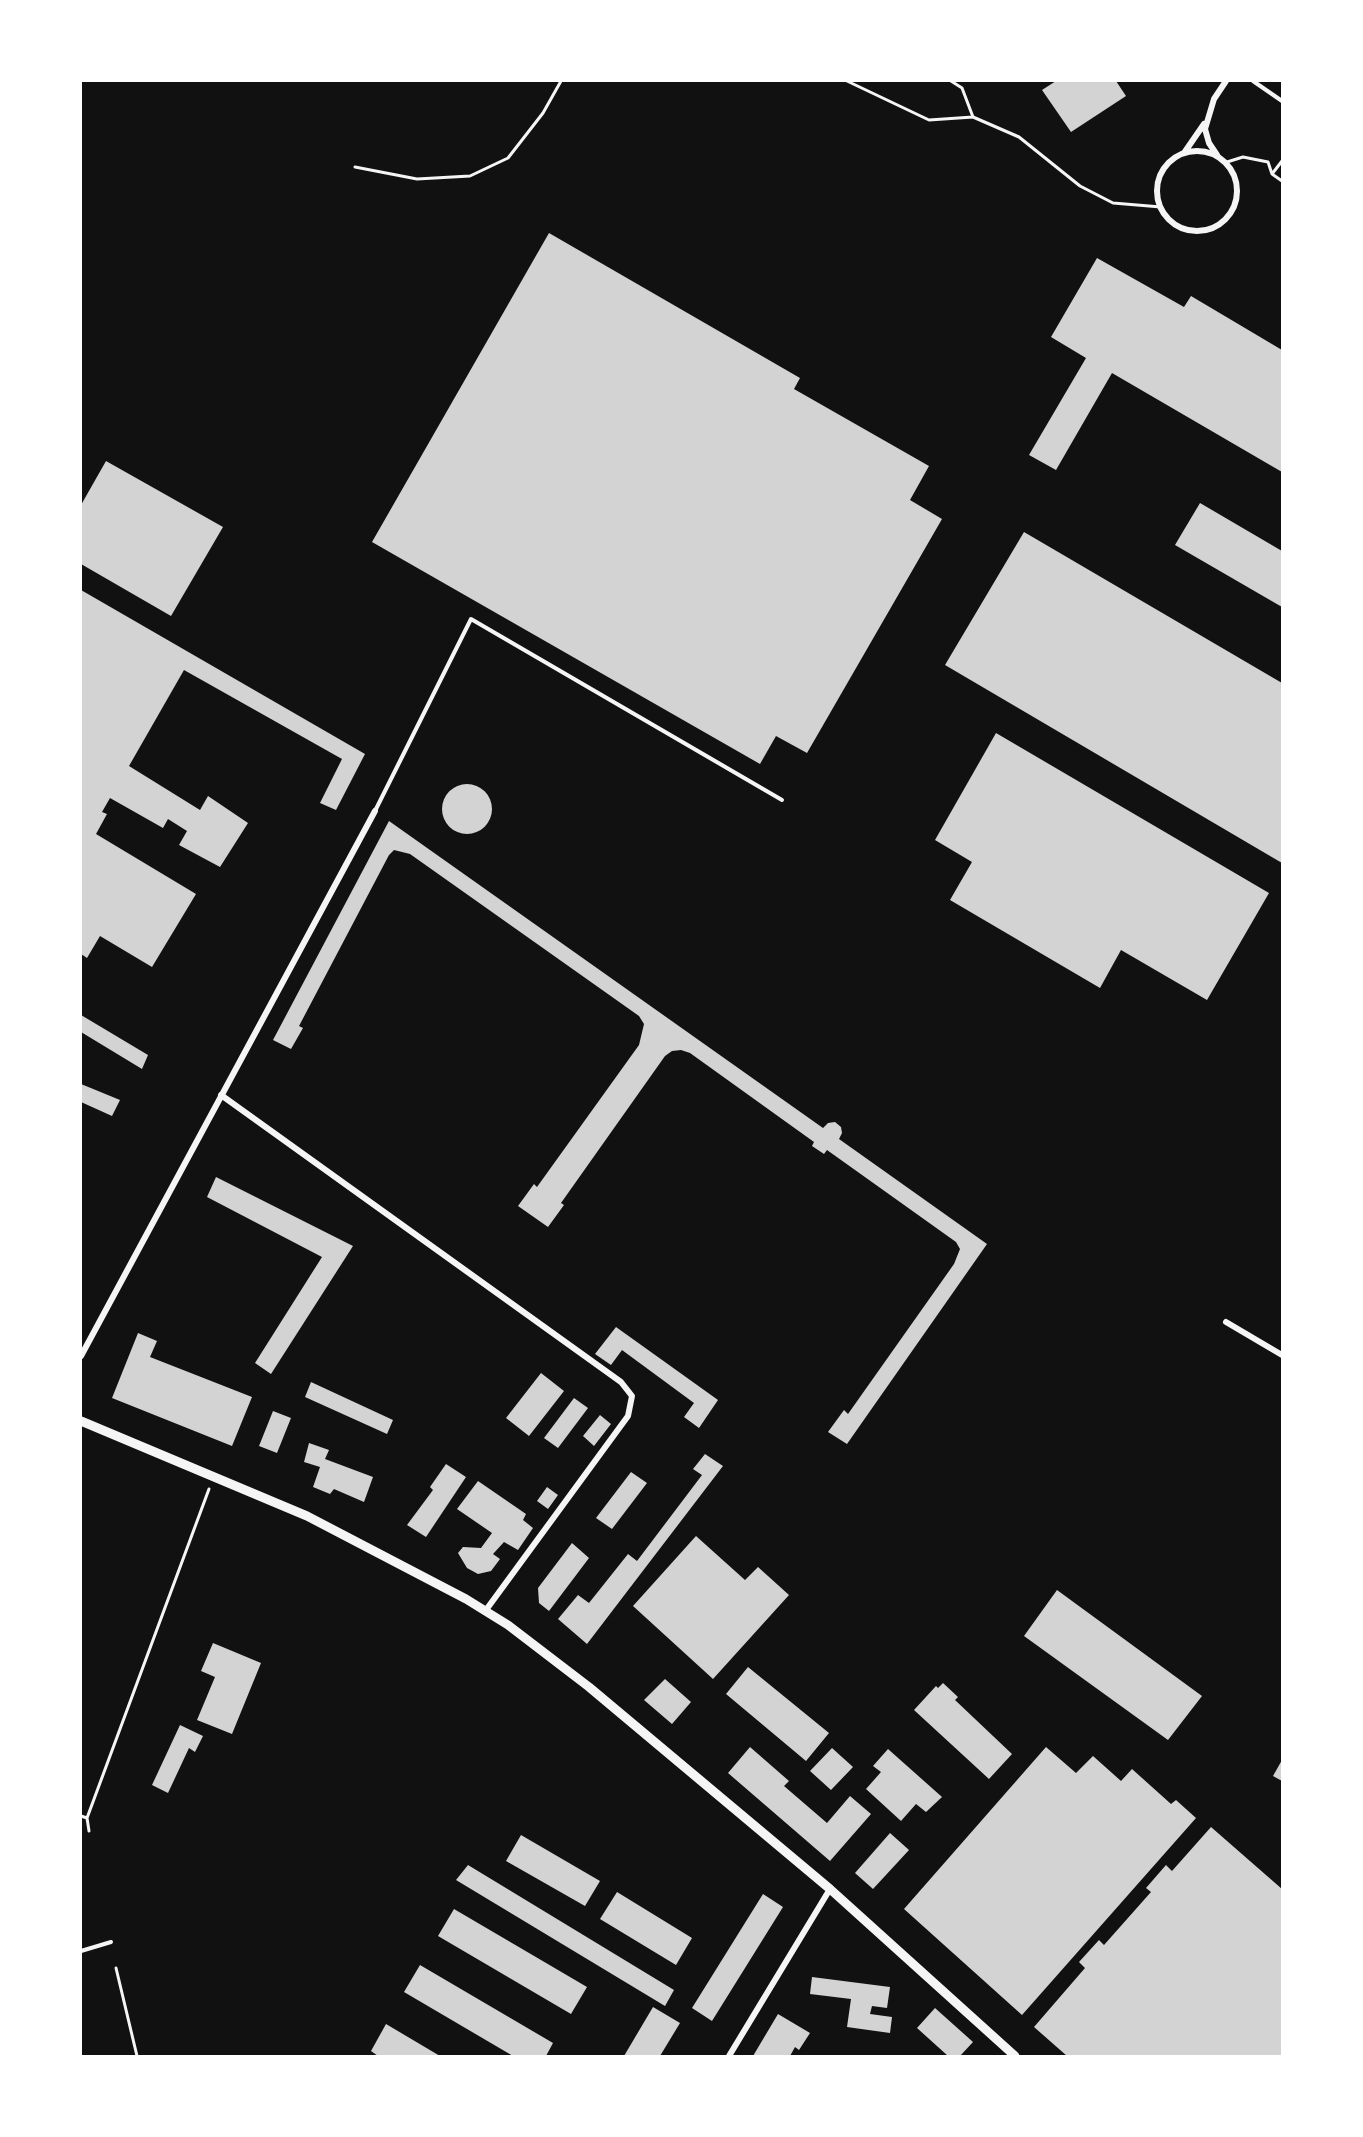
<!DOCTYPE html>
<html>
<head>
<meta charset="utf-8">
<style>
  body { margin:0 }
  #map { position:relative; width:1363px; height:2137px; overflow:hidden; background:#111; font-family:Overpass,sans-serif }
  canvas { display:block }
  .frame { position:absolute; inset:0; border:82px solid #fff; pointer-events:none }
</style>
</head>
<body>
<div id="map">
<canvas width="1363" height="2137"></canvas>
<div class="frame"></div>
</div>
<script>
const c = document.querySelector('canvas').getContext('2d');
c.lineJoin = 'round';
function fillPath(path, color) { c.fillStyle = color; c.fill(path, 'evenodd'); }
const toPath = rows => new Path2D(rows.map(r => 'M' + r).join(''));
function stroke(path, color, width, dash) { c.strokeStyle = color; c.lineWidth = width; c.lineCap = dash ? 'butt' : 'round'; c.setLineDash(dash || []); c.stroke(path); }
fillPath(toPath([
  [1056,81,1116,81,1126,96,1071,132,1042,90],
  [549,233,800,378,794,389,929,466,910,500,942,519,807,753,776,736,760,764,372,542],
  [1097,258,1184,307,1191,296,1282,350,1282,472,1112,373,1056,470,1029,455,1086,358,1051,337],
  [106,461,223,527,171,616,81,564,81,505],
  [1200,503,1282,551,1282,607,1175,545],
  [1024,532,1282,683,1282,863,945,665],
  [81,590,365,754,336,810,320,803,342,759,184,670,129,766,200,810,208,796,248,823,220,867,179,845,187,831,168,819,163,828,110,798,102,812,107,814,96,834,196,894,152,967,100,936,87,958,81,954],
  [996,733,1269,893,1207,1000,1121,950,1100,988,950,900,972,862,935,840],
  '442 809a25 25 0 1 1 50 0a25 25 0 1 1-50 0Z',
  [389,821,823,1128,828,1123,835,1122,841,1127,842,1133,839,1139,987,1244,847,1444,828,1432,844,1410,848,1414,954,1264,960,1249,956,1242,827,1150,824,1154,812,1146,814,1142,690,1053,681,1050,672,1051,665,1056,561,1203,564,1205,548,1227,518,1206,534,1184,537,1187,639,1045,644,1024,639,1016,410,854,394,850,389,855,299,1026,303,1028,291,1049,273,1040],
  [81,1015,148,1055,142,1069,81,1032],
  [81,1084,120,1100,112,1116,81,1102],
  [216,1177,353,1246,271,1374,255,1363,322,1257,207,1197],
  [616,1327,718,1400,699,1428,684,1417,694,1403,622,1350,611,1365,595,1354],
  [138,1333,157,1341,150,1357,252,1397,232,1446,112,1398],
  [541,1373,564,1391,529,1436,506,1418],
  [311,1382,393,1420,387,1434,305,1397],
  [574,1398,588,1408,558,1448,544,1438],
  [273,1411,291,1418,277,1453,259,1446],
  [600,1415,611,1424,594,1446,583,1436],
  [309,1443,329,1450,325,1459,373,1477,364,1502,334,1489,330,1494,313,1487,320,1467,304,1462],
  [705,1454,723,1466,587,1644,558,1619,578,1595,589,1603,628,1554,637,1561,702,1475,693,1469],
  [446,1464,466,1477,426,1537,407,1525,433,1490,430,1487],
  [631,1472,647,1483,612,1529,596,1518],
  [478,1481,526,1514,523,1520,533,1528,518,1550,504,1542,493,1554,500,1559,491,1571,478,1574,467,1568,458,1553,463,1547,481,1548,492,1533,457,1509],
  [547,1487,558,1495,548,1509,537,1501],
  [696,1536,745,1580,758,1567,789,1595,713,1679,633,1606],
  [572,1543,589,1558,549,1611,539,1603,538,1588],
  [1057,1590,1202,1696,1168,1740,1024,1636],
  [213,1643,261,1663,232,1734,197,1720,215,1677,201,1671],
  [748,1667,829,1733,806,1761,726,1694],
  [665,1679,691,1702,672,1724,644,1700],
  [943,1683,958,1697,955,1700,1012,1754,989,1779,914,1710,936,1686,938,1688],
  [180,1725,203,1736,195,1752,189,1748,168,1793,152,1785],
  [750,1747,789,1781,784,1786,827,1823,850,1796,871,1814,830,1861,728,1773],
  [1046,1747,1076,1773,1093,1756,1121,1781,1132,1769,1171,1804,1176,1800,1196,1818,1022,2015,904,1909],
  [832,1748,853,1767,831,1790,810,1771],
  [888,1749,942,1797,926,1812,916,1804,901,1821,866,1789,881,1772,873,1766],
  [1282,1760,1282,1781,1273,1776],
  [1211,1827,1282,1889,1282,2056,1067,2056,1034,2027,1085,1968,1079,1962,1099,1940,1104,1945,1151,1892,1146,1888,1166,1865,1172,1871],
  [890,1833,909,1850,873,1889,855,1873],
  [521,1835,600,1881,585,1906,506,1861],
  [468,1865,674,1990,665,2006,456,1880],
  [617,1892,692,1938,676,1965,600,1919],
  [763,1894,783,1907,712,2021,692,2008],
  [454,1909,587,1987,571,2014,438,1936],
  [420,1965,553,2043,546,2056,513,2056,404,1992],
  [812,1977,890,1987,887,2008,872,2006,870,2014,892,2017,890,2033,847,2027,851,1999,810,1994],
  [653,2007,680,2023,660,2056,624,2056],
  [935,2008,973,2042,960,2056,948,2056,917,2028],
  [778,2014,810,2033,799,2050,795,2047,790,2056,753,2056],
  [386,2024,440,2056,378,2056,371,2051]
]), '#d3d3d3');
stroke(toPath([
  [847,81,929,120,973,117,1019,137,1080,186,1113,203,1161,207],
  [951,81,962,88,973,117],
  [1282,161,1272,174,1282,181],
  [1227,162,1243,157,1268,162,1272,174],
  [355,167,417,179,470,176,508,158,543,113,561,81],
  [81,1816,87,1818],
  [89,1831,87,1818,209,1489],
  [116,1968,137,2056]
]), '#f5f5f5', 3);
stroke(toPath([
  [1253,81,1282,101],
  [375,811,471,619,782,800],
  [81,1951,111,1942]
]), '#f5f5f5', 4);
stroke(toPath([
  '1157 191a40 40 0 1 1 80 0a40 40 0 1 1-80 0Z',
  [1184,153,1204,124],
  [1217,155,1209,143,1205,129,1214,99,1226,81],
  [221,1095,621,1382,632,1396,628,1416,486,1610],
  [1226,1322,1282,1355],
  [81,1356,375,811],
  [729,2056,830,1889]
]), '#f5f5f5', 6);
stroke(toPath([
  [81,1421,307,1516,466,1599,508,1625,589,1687,830,1889,1015,2056]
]), '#f5f5f5', 9);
</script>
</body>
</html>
